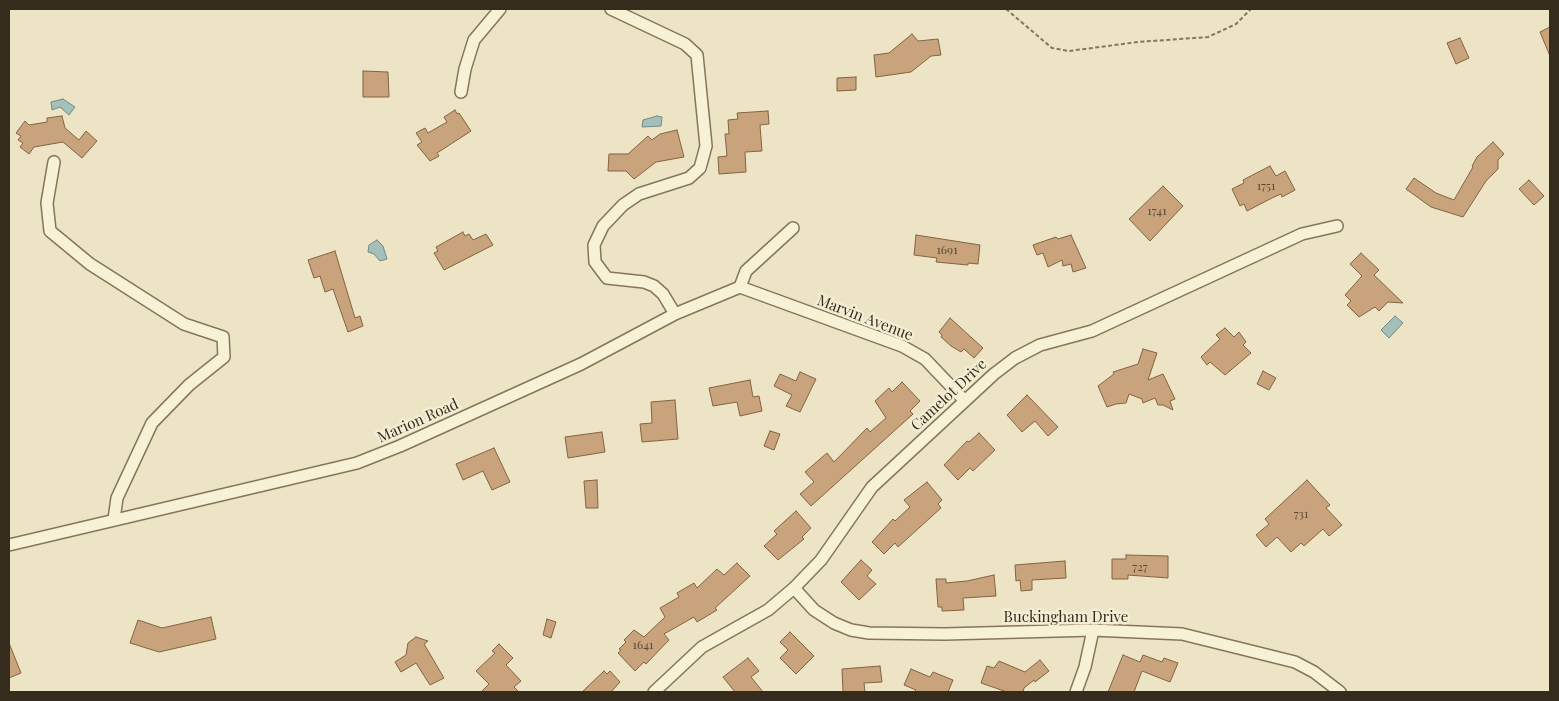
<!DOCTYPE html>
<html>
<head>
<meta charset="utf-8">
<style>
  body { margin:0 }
  #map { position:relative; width:1559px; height:701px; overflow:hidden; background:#ece4c4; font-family:"Playfair Display",serif }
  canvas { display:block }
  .frame { position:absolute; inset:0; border:10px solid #362c1e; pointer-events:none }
</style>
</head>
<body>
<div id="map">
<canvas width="1559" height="701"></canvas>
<div class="frame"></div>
</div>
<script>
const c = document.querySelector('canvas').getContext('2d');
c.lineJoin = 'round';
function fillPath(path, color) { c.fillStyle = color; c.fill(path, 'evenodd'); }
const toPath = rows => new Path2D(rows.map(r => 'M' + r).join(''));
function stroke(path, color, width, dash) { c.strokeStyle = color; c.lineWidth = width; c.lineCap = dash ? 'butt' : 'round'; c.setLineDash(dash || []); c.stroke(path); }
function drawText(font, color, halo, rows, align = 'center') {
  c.font = font + ' "Playfair Display",serif'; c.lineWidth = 5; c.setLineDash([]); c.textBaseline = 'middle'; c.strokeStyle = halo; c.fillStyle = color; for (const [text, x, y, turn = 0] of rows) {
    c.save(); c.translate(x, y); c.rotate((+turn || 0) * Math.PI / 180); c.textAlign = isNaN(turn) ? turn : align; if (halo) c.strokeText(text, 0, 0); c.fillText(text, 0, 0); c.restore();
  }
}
const water = toPath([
  [63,99,75,107,69,115,60,107,52,110,51,102,63,99],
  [657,116,662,117,661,126,642,127,643,120,657,116],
  [377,240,383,246,387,259,380,261,374,254,368,252,369,245,377,240],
  [1395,316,1403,323,1389,338,1381,330,1395,316]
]);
fillPath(water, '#a5bfba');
stroke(water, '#6d8d88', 1);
const building = toPath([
  [1550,27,1550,56,1540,32,1550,27],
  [912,34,918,41,938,39,941,55,931,56,911,72,876,77,874,55,889,53,912,34],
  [1460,38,1469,58,1456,64,1447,43,1460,38],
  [363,71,388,72,389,97,363,97,363,71],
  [856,77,856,90,837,91,837,78,856,77],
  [455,110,457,114,459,113,471,131,437,153,439,156,430,161,417,145,422,142,416,133,425,128,428,133,447,122,444,117,455,110],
  [768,111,769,124,760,125,762,151,745,152,746,172,719,174,718,157,727,156,725,134,729,134,728,120,738,119,737,113,768,111],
  [62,116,65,128,79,140,86,131,97,141,82,158,63,142,34,147,29,154,20,147,23,143,18,140,21,136,16,133,25,121,29,125,47,122,47,118,62,116],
  [677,130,684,157,656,162,634,179,626,171,608,171,609,154,628,154,648,136,652,140,660,134,677,130],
  [1493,142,1504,154,1498,160,1498,169,1486,181,1463,217,1431,207,1406,189,1414,178,1436,193,1454,200,1473,167,1472,166,1477,157,1493,142],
  [1270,166,1276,176,1285,171,1295,190,1282,197,1281,194,1272,198,1247,211,1244,204,1240,206,1232,189,1244,183,1243,180,1270,166],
  [1529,180,1544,196,1534,205,1519,189,1529,180],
  [1163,186,1183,206,1150,241,1129,219,1163,186],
  [463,232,465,236,469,234,473,240,486,234,493,245,444,270,434,253,438,251,436,247,463,232],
  [916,235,980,245,978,264,968,263,968,265,936,262,937,258,914,255,916,235],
  [1071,235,1086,268,1073,272,1071,264,1063,266,1062,260,1048,267,1043,253,1037,255,1033,245,1056,237,1058,239,1071,235],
  [335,251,355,318,360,316,363,326,348,332,333,289,325,292,320,276,314,278,308,260,335,251],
  [1361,253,1379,270,1374,275,1403,303,1388,302,1379,311,1375,307,1359,317,1347,305,1351,301,1345,295,1362,276,1350,264,1361,253],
  [950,318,983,348,974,358,964,349,961,352,951,346,941,337,942,335,939,332,950,318],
  [1225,328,1234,337,1239,332,1246,342,1243,345,1251,353,1225,375,1210,362,1207,365,1201,357,1220,339,1216,335,1225,328],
  [1143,349,1157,353,1148,380,1163,374,1175,399,1170,401,1173,410,1163,405,1158,405,1155,398,1143,403,1142,399,1129,394,1126,403,1116,404,1107,407,1098,386,1114,374,1113,372,1138,364,1143,349],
  [1263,371,1276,378,1269,390,1257,384,1263,371],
  [800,372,816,379,800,412,786,406,792,395,774,386,780,374,796,381,800,372],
  [750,380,753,397,759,396,762,411,740,416,737,402,713,406,709,388,750,380],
  [902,382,920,401,910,411,913,414,811,506,800,494,814,482,805,472,827,453,834,462,867,428,870,432,886,418,875,401,889,388,892,392,902,382],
  [1027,395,1058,427,1048,436,1035,421,1022,432,1007,415,1027,395],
  [675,400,678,439,642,442,640,424,652,423,651,402,675,400],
  [770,431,780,434,774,450,764,446,770,431],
  [602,432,605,452,568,458,565,437,602,432],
  [979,433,995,450,973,471,970,468,958,480,944,465,967,441,969,442,979,433],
  [494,448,510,482,492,490,483,471,463,480,456,464,494,448],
  [597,480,598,508,586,508,584,481,597,480],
  [1307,480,1330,505,1326,508,1342,525,1329,536,1323,529,1304,546,1301,543,1291,552,1277,537,1266,547,1256,535,1269,524,1265,519,1307,480],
  [927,482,942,500,938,504,941,508,898,547,895,543,884,554,872,542,893,519,895,521,910,507,904,500,927,482],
  [796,511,811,528,802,537,804,539,778,560,764,546,777,534,774,531,796,511],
  [1126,555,1168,556,1168,578,1128,575,1128,579,1112,579,1112,559,1126,559,1126,555],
  [861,560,872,570,867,576,876,584,859,600,841,582,861,560],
  [1065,561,1066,578,1032,580,1032,590,1021,591,1020,580,1016,581,1015,565,1065,561],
  [737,563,750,576,715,608,717,610,697,622,694,617,664,634,669,640,646,664,644,662,635,671,618,653,621,650,619,649,626,642,624,640,634,630,644,637,665,617,660,608,679,597,677,593,694,583,697,588,717,569,724,575,737,563],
  [994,575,996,596,963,598,964,610,942,611,942,607,938,607,936,579,946,579,946,583,967,581,994,575],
  [211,617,216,639,159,652,130,643,138,620,162,628,211,617],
  [547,619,556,622,551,638,543,635,547,619],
  [790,632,814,656,796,674,780,658,788,650,780,642,790,632],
  [416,637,428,641,424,644,444,678,430,685,416,663,401,672,395,662,406,655,408,643,416,637],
  [9,643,21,673,9,678,9,643],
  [499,644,513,658,506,665,521,681,514,687,519,692,481,692,489,684,476,671,495,653,492,651,499,644],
  [1123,655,1140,662,1143,655,1162,662,1164,658,1178,663,1170,682,1142,671,1134,692,1108,692,1123,655],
  [748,658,759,671,751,677,763,692,735,692,723,677,748,658],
  [1040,660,1049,671,1035,682,1034,680,1024,688,1023,692,1007,692,981,683,987,666,994,668,999,661,1025,672,1040,660],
  [880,666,882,682,864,683,865,692,843,692,842,669,880,666],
  [911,669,930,677,933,672,953,680,948,692,914,692,916,690,904,685,911,669],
  [604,671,607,674,610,671,620,682,611,692,582,692,604,671]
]);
fillPath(building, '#c8a37b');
stroke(building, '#836342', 1);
const minor = toPath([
  [611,9,685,44,697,55,706,146,700,168,689,178,639,194,623,205,603,226,594,245,595,262,607,278,644,282,654,286,663,294,675,314],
  [461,92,465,69,474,40,500,9],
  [54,162,47,203,50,231,90,264,184,324,223,337,224,357,189,385,152,423,117,498,114,519],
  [740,287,902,346,925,359,965,401],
  [9,545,357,463,400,446,581,364,675,314,740,287,746,271,793,228],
  [794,588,814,610,834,623,851,630,869,633,945,634,1093,630,1182,634,1295,662,1314,672,1340,692],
  [654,692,702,647,768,610,794,588,821,560,872,487,994,374,1015,358,1040,345,1092,331,1302,234,1337,226],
  [1076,692,1085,667,1093,630]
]);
stroke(minor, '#85765b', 14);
stroke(toPath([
  [1006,9,1052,48,1069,51,1138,42,1208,37,1236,24,1251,9]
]), '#85765b', 2, [4, 2.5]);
stroke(minor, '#f7f1d6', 11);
drawText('12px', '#5a4a35', null, [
  ["1751",1266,186],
  ["1741",1157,211],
  ["1691",947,250],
  ["731",1301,514],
  ["727",1140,567],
  ["1641",643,645]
]);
drawText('15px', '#362c1e', '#f4edd3', [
  ["Marvin Avenue",865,318,21],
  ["Camelot Drive",949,395,-43],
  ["Marion Road",418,421,-24],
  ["Buckingham Drive",1066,617]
]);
</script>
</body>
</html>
